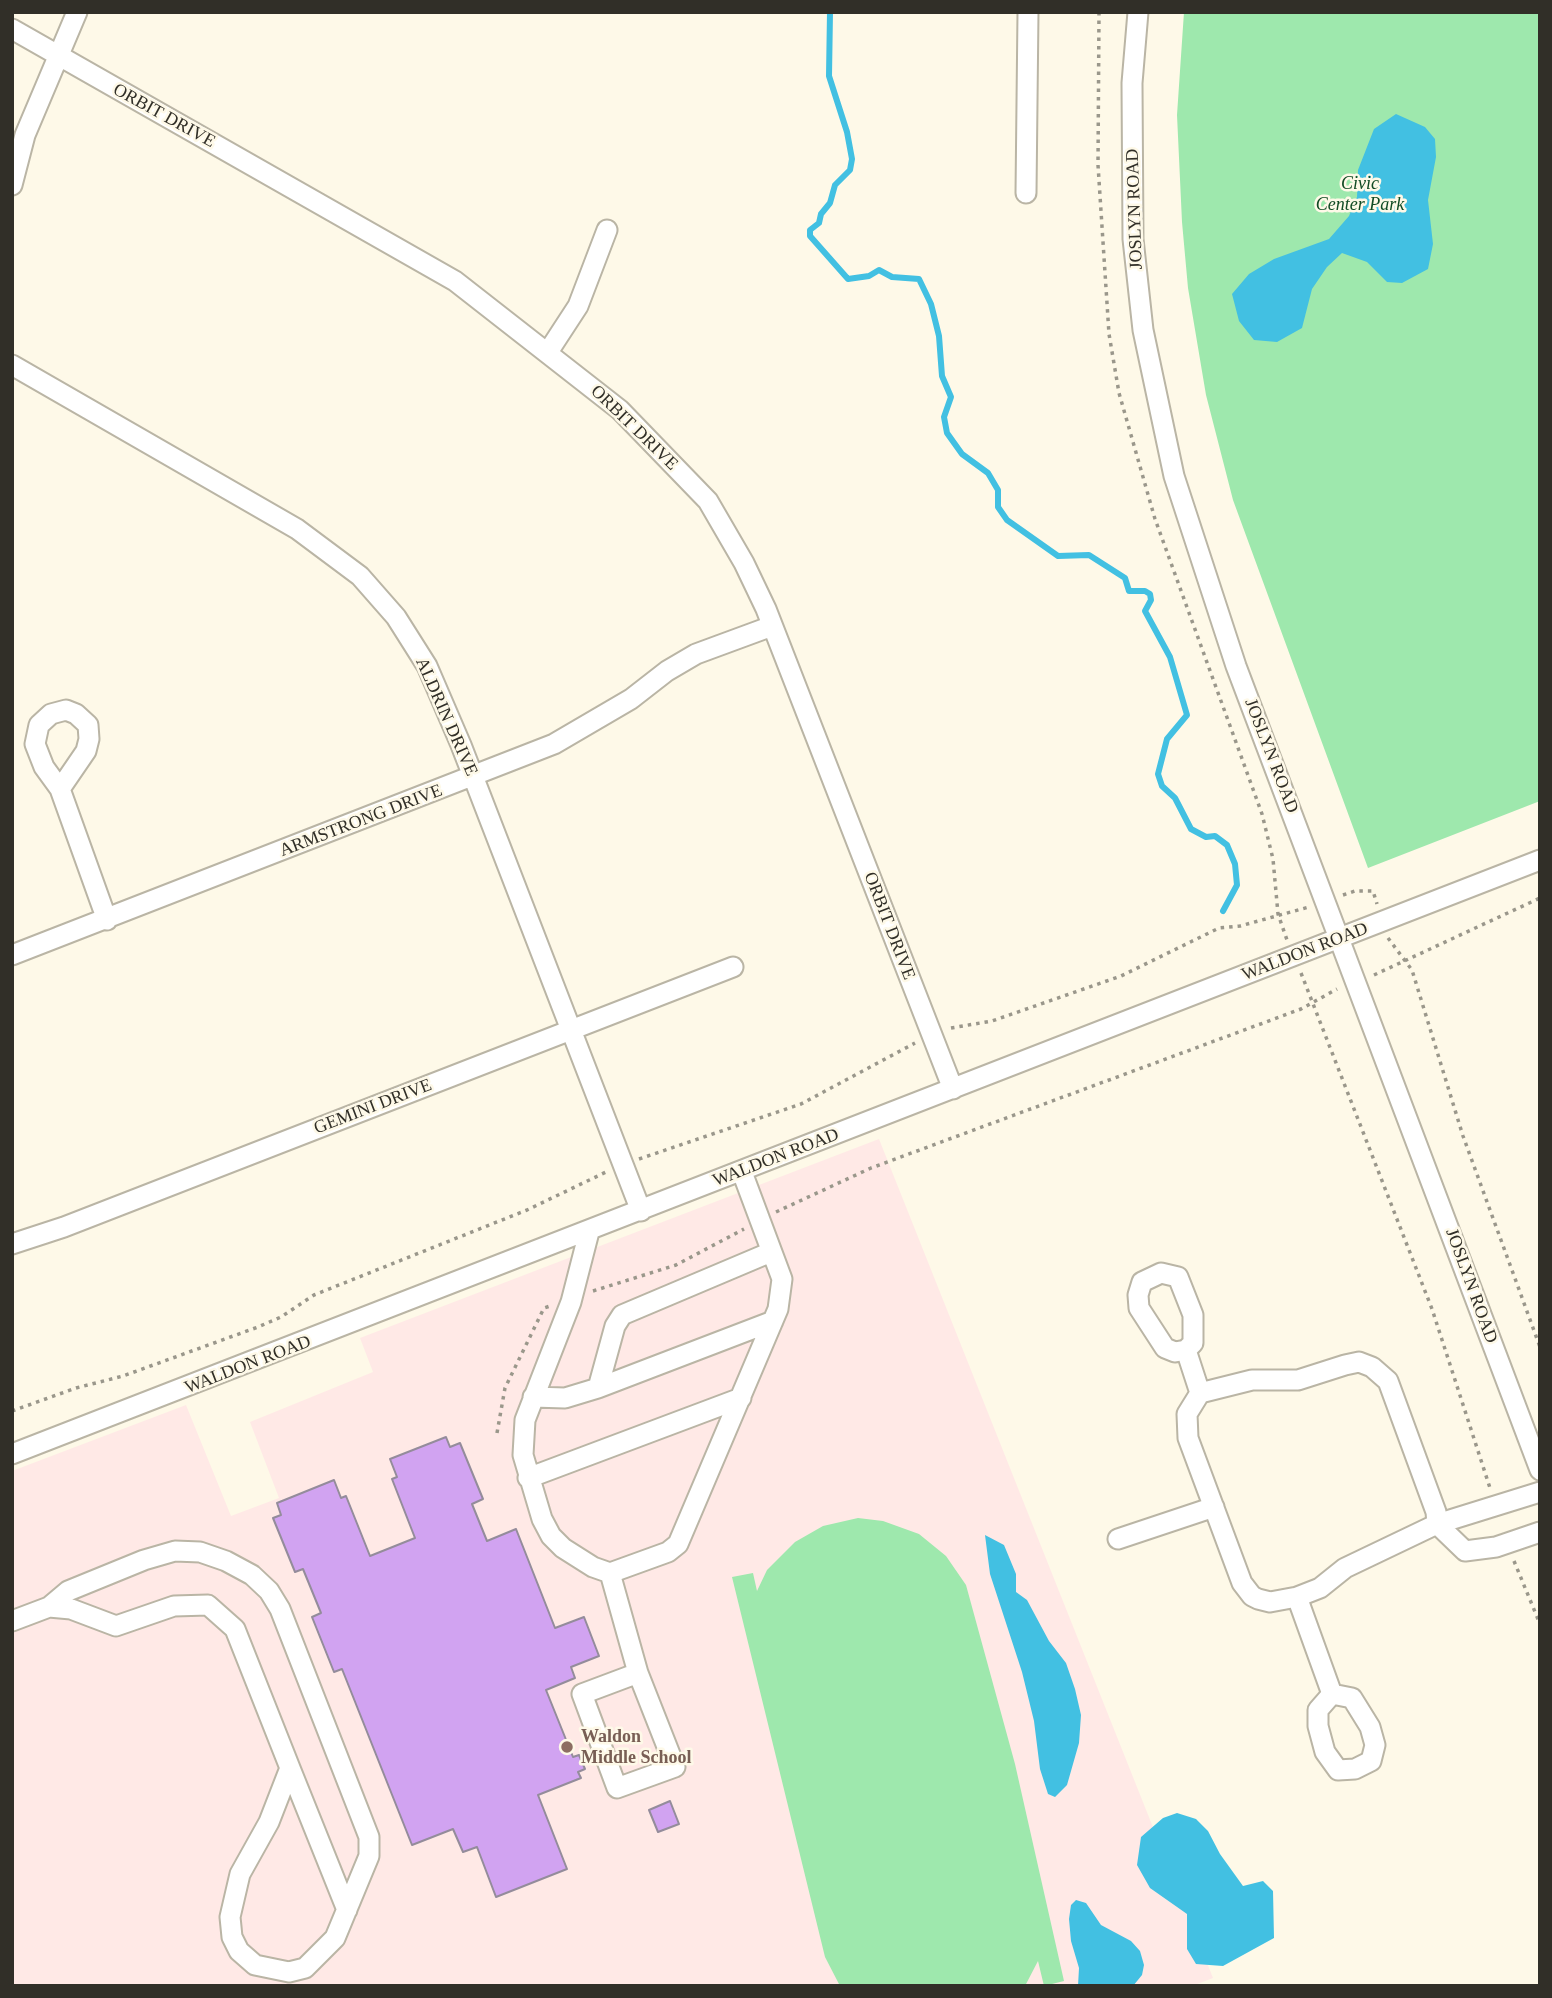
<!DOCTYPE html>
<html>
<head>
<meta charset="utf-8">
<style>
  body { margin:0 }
  #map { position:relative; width:1552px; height:1998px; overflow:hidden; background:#fef9e8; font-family:"Times New Roman",serif }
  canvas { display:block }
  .frame { position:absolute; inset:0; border:14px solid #312f28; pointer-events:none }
</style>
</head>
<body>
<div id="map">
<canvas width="1552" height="1998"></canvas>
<div class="frame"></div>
</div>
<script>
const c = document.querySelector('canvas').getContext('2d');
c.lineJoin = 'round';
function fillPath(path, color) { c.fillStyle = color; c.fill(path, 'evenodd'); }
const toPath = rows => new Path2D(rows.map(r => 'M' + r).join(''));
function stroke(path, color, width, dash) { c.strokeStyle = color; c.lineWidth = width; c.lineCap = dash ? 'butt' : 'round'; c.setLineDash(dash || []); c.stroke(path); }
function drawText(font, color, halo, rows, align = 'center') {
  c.font = font + ' "Times New Roman",serif'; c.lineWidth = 5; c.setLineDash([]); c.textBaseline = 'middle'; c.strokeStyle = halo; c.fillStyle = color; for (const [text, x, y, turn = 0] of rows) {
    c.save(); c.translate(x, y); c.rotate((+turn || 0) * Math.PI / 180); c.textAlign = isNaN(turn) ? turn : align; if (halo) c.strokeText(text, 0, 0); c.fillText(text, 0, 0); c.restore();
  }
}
fillPath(toPath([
  [879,1139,1213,1978,1192,1986,12,1986,12,1471,186,1405,231,1516,279,1498,250,1422,373,1372,360,1338]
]), '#ffe9e6');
fillPath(toPath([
  [1184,12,1540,12,1540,801,1368,868,1233,500,1206,395,1188,288,1182,222,1177,115],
  [858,1518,883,1521,919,1534,946,1556,966,1585,1015,1764,1064,1981,1044,1986,1038,1961,1025,1986,840,1986,825,1957,732,1577,753,1573,757,1591,767,1570,795,1542,823,1526]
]), '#9ee8ad');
fillPath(toPath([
  [1396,114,1425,127,1435,139,1436,157,1428,200,1433,244,1428,269,1402,283,1387,282,1367,262,1342,253,1327,267,1312,289,1302,328,1277,342,1254,340,1239,321,1232,294,1249,274,1274,259,1329,239,1349,216,1357,197,1358,170,1374,129],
  [985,1535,1004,1545,1016,1574,1016,1592,1027,1600,1049,1641,1066,1663,1075,1689,1081,1715,1079,1743,1067,1785,1055,1797,1048,1794,1040,1769,1034,1721,1022,1672,990,1574],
  [1177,1813,1196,1819,1208,1831,1220,1854,1243,1886,1263,1881,1273,1891,1274,1938,1223,1966,1196,1964,1187,1949,1187,1914,1150,1888,1137,1865,1141,1837,1163,1818],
  [1076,1900,1086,1903,1101,1925,1131,1941,1140,1951,1144,1965,1142,1975,1133,1986,1078,1986,1079,1968,1071,1941,1069,1919,1071,1905]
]), '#42c0e2');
stroke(toPath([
  [830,12,829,76,847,132,852,159,850,170,835,185,830,203,821,214,819,223,810,230,810,236,848,279,869,276,879,270,892,277,919,279,931,304,939,336,942,376,951,397,944,417,947,433,962,454,988,473,998,490,998,507,1007,520,1058,556,1089,555,1125,578,1129,591,1145,591,1150,594,1151,600,1145,611,1170,657,1187,715,1167,739,1158,774,1162,786,1175,798,1191,829,1206,837,1215,836,1227,845,1235,864,1237,885,1223,911]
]), '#42c0e2', 6);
const building = toPath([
  [446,1437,450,1447,460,1443,483,1499,472,1504,487,1541,516,1529,555,1628,584,1617,599,1656,571,1667,575,1678,546,1690,573,1757,579,1755,585,1769,578,1772,581,1778,538,1795,567,1869,496,1897,477,1847,463,1852,453,1829,412,1845,342,1669,334,1672,312,1617,321,1613,303,1569,295,1572,273,1518,281,1515,277,1503,334,1480,341,1498,346,1496,370,1556,415,1538,392,1479,397,1477,390,1459,446,1437],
  [670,1801,679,1824,658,1832,649,1810,670,1801]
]);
fillPath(building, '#d1a3f1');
stroke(building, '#948c9b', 2);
const minor = toPath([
  [1138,12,1132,83,1133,239,1143,330,1174,476,1236,666,1540,1470],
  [12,29,455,281,620,410,708,501,744,563,766,609,953,1089],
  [12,185,25,135,77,12],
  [1026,193,1028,12],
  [548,352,578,306,607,230],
  [12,365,297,529,360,576,396,617,427,666,461,745,641,1211],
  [60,789,86,751,89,739,88,725,76,714,66,710,51,714,39,725,35,744,44,767,60,789,107,920],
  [12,955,554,744,631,699,667,671,696,654,772,626],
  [589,1232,571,1302,525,1420,523,1455,542,1519,551,1536,563,1548,593,1567,610,1573,668,1552,678,1544,778,1309,782,1279,742,1172],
  [12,1244,64,1227,733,967],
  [1186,1350,1175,1352,1165,1348,1139,1308,1138,1295,1142,1282,1161,1273,1178,1277,1193,1315,1193,1343,1186,1350,1200,1393,1187,1414,1188,1438,1242,1583,1252,1596,1258,1599,1270,1602,1297,1597,1320,1588,1345,1568,1437,1524,1540,1492],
  [598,1388,773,1321],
  [1200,1393,1252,1380,1298,1380,1345,1365,1359,1362,1372,1367,1388,1381,1436,1512,1437,1524],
  [533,1397,565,1398,598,1388,615,1326,622,1315,771,1252],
  [12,1454,1540,860],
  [528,1478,741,1398],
  [1437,1524,1465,1551,1496,1547,1540,1532],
  [1118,1539,1214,1507],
  [610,1573,638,1673,675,1767,617,1788,582,1694,638,1673],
  [1297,1597,1332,1694,1318,1710,1318,1726,1325,1752,1338,1770,1355,1769,1371,1761,1375,1745,1370,1727,1352,1698,1332,1694],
  [12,1621,49,1607,68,1591,144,1560,175,1551,200,1552,226,1561,252,1575,269,1591,280,1609,369,1837,369,1856,335,1938,305,1968,289,1972,255,1965,239,1951,232,1937,230,1917,240,1874,269,1822,290,1768,235,1629,208,1605,174,1606,116,1626,71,1609,49,1607],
  [290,1768,347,1910]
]);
stroke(minor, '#bab5a5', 23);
stroke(toPath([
  [1099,12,1098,165,1109,334,1119,393,1155,519,1262,814,1273,859,1278,914,1287,940],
  [1343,895,1355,891,1373,891,1377,904],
  [1388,938,1412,970,1463,1136,1540,1347],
  [1301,973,1432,1309,1490,1488],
  [1374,975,1540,898],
  [951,1028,992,1021,1121,976,1219,928,1240,926,1309,907],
  [639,1159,801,1104,915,1043],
  [776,1212,871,1168,1301,1009,1337,989],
  [593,1291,676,1265,744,1229],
  [12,1411,76,1388,123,1376,258,1327,281,1317,314,1295,527,1210,606,1172],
  [497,1433,505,1388,544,1308,550,1306],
  [1514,1561,1540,1624]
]), '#9a978b', 3.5, [3.5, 5]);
stroke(minor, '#fff', 19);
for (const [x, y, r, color] of [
  [567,1747,7,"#8d6e63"]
]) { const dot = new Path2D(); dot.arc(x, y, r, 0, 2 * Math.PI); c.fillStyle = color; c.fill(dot); stroke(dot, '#fef9e8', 2.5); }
drawText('18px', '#312f28', '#fef9e8', [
  ["ORBIT DRIVE",164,116,29],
  ["JOSLYN ROAD",1135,209,-92],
  ["ORBIT DRIVE",634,428,44],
  ["ALDRIN DRIVE",446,717,66],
  ["JOSLYN ROAD",1271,756,69],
  ["ARMSTRONG DRIVE",361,821,-21],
  ["ORBIT DRIVE",889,926,69],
  ["WALDON ROAD",1305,952,-21],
  ["GEMINI DRIVE",373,1107,-21],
  ["WALDON ROAD",776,1158,-21],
  ["JOSLYN ROAD",1471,1286,70],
  ["WALDON ROAD",248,1365,-21]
]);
drawText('italic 18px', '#114b24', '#fef9e8', [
  ["Civic",1360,184],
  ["Center Park",1360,205]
]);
drawText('bold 18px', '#785e54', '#fef9e8', [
  ["Waldon",581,1737],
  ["Middle School",581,1758]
], 'left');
</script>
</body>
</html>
